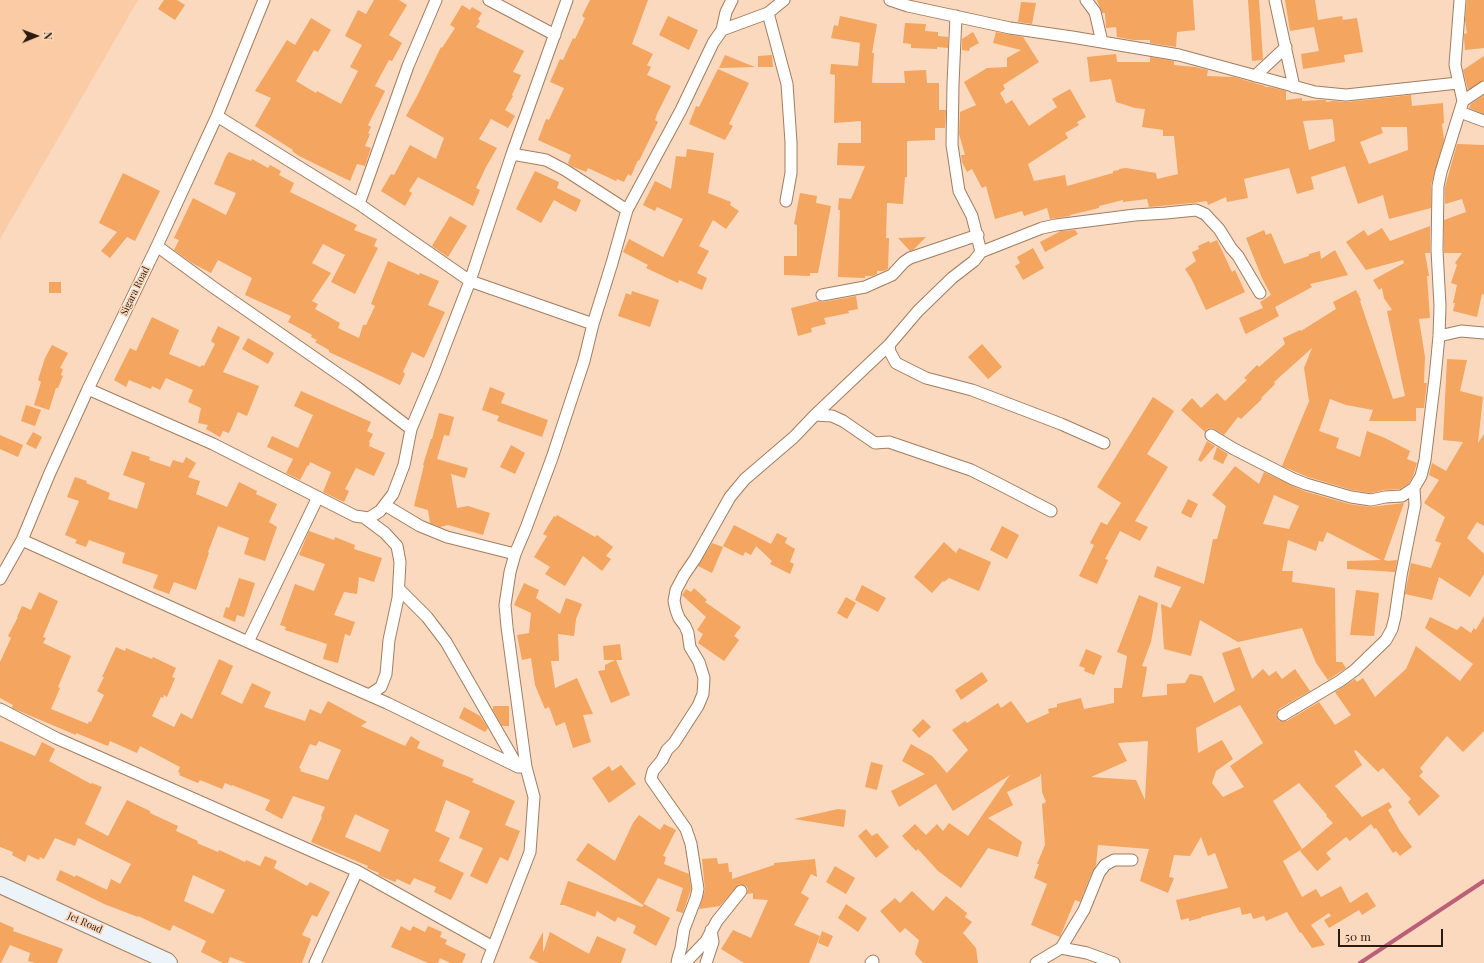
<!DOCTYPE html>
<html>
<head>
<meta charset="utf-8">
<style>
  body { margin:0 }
  #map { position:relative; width:1484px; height:963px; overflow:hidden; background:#fad9be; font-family:"Playfair Display",serif }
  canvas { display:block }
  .north { position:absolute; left:16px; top:16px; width:40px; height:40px; -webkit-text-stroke:3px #fad9be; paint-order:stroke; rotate:89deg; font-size:11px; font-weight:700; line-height:16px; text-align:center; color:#2b1c10 }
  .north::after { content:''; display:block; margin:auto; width:14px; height:18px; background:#2b1c10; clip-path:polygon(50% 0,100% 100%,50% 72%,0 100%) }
  .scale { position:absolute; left:1338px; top:929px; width:105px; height:18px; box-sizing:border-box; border:2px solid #2b1c10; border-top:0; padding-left:5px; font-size:12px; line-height:14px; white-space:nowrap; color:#2b1c10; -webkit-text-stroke:3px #fad9be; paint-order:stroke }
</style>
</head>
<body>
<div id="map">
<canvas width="1484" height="963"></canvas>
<div class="north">N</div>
<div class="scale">50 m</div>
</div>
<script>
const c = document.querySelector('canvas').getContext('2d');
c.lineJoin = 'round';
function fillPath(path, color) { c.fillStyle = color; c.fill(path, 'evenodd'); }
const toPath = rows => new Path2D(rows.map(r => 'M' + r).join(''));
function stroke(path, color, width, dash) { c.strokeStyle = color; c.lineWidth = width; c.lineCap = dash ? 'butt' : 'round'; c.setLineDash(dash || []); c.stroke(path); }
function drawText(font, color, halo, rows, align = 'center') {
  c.font = font + ' "Playfair Display",serif'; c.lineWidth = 3.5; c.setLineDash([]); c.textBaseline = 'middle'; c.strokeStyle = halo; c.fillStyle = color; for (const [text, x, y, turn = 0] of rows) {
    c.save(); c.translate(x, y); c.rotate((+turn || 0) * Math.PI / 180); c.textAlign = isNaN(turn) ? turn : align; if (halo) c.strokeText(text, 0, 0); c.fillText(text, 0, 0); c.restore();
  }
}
fillPath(toPath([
  [0,0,138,0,0,239]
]), '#facba4');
stroke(toPath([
  [1360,963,1484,881]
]), '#bc5f79', 4);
fillPath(toPath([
  [164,0,177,0,185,5,175,20,158,9],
  [374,0,399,0,407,5,389,35,402,43,392,61,389,60,375,86,385,91,368,125,371,127,368,133,370,134,365,146,371,148,365,166,357,164,350,181,299,156,292,151,293,150,255,126,271,98,255,91,287,40,295,45,311,18,331,30,318,52,314,50,296,81,316,93,317,91,341,104,358,71,350,67,362,45,345,36,358,10,366,14],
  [590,0,648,0,632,44,653,54,647,65,651,67,647,75,671,86,657,114,655,120,658,122,639,161,638,160,631,176,628,174,624,182,617,179,616,181,588,168,586,172,571,166,568,163,571,155,538,140,546,119,549,120,564,88,550,82,560,59,563,60,573,38,575,39,585,18,582,16],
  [1097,0,1193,0,1195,30,1177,32,1176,47,1150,43,1150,40,1133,40,1117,37,1116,27,1106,28,1105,13,1102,13],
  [1248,0,1259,0,1263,59,1262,60,1252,61],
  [1285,0,1315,0,1318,20,1342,16,1343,20,1357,18,1363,52,1344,55,1345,62,1303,69,1301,54,1319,51,1314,27,1290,31],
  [1467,0,1484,0,1484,48,1465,50,1464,38,1464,34,1467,33,1465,20],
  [1021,2,1036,3,1032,24,1018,22],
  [462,5,470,10,472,7,482,13,478,19,480,21,476,27,524,51,513,72,521,75,512,95,513,96,505,110,515,116,508,128,491,119,479,139,497,148,486,167,476,188,480,190,473,206,418,177,409,191,412,193,405,206,381,191,391,174,394,175,410,145,436,159,444,138,406,116,417,96,441,47,442,48,455,28,450,25],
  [668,16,698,30,689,50,659,35],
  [840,16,877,24,872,53,874,53,872,83,905,83,904,71,926,70,927,83,939,83,939,110,946,110,945,128,935,128,935,140,908,141,907,142,907,177,905,177,903,204,887,203,886,238,889,238,888,269,883,271,877,271,877,274,872,276,865,276,865,278,838,277,840,210,838,210,839,198,851,199,865,166,837,165,838,143,861,143,861,121,834,123,835,75,830,74,831,64,858,66,860,43,831,38,834,25,838,26],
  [905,23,926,24,925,31,938,32,938,36,948,37,948,48,937,47,937,49,911,48,911,44,903,43],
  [973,32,979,43,970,48,969,51,962,50,962,39],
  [996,32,1023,37,1039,62,1003,85,1005,89,1000,93,1006,104,1012,100,1029,126,1057,107,1052,99,1070,89,1086,117,1077,122,1079,125,1065,133,1068,138,1028,164,1034,181,1065,175,1067,186,1113,173,1113,171,1119,170,1119,169,1126,168,1156,173,1157,179,1178,174,1174,136,1163,136,1163,130,1142,127,1145,109,1135,108,1116,102,1111,79,1090,82,1087,57,1116,54,1117,62,1150,62,1150,57,1174,61,1174,65,1195,67,1208,70,1207,76,1234,77,1265,86,1265,87,1270,87,1286,91,1286,100,1302,98,1302,101,1321,100,1326,100,1326,102,1333,101,1347,102,1411,95,1412,106,1443,103,1444,123,1442,124,1444,140,1431,185,1431,208,1389,219,1383,195,1358,204,1345,166,1311,177,1314,189,1297,194,1289,168,1244,179,1248,198,1227,202,1226,197,1208,205,1207,201,1193,203,1149,207,1147,199,1123,202,1123,200,1099,206,1099,208,1070,215,1070,216,1050,219,1047,208,1024,216,1022,211,995,219,986,186,982,188,972,169,967,172,962,162,961,155,965,155,959,134,960,112,976,105,964,82,987,68,1007,67,1007,58,1021,50,993,43],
  [1332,119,1333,121,1335,141,1309,150,1303,121],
  [1381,127,1407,127,1408,150,1369,164,1360,142,1383,133],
  [725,55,755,67,719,68],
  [772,55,773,67,758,67,758,56],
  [1484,56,1484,80,1468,90,1463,70],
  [718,69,749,83,729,124,733,126,725,140,689,124,696,106,699,107],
  [1484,95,1484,114,1469,108,1471,104],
  [1457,144,1484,145,1484,295,1482,294,1477,317,1453,311,1455,303,1453,303,1457,285,1451,283,1457,265,1455,263,1462,253,1444,253,1444,220,1466,212,1462,199,1445,204,1445,187],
  [687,149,714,153,708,193,731,202,730,205,739,211,726,229,713,220,699,246,709,251,697,273,707,278,702,290,679,280,678,283,646,268,648,265,623,252,629,239,663,257,683,219,657,207,655,211,643,205,655,181,671,189,676,156,686,157],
  [229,152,251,161,252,159,268,168,270,165,281,171,279,175,294,183,290,192,357,225,354,230,377,239,374,246,378,248,355,294,331,282,345,255,323,244,312,263,331,273,312,301,318,304,315,309,340,323,338,328,359,338,363,325,366,325,375,306,371,304,388,261,419,275,420,273,439,281,428,305,445,312,424,358,412,352,403,372,405,374,400,385,329,352,329,350,315,342,317,340,311,337,312,335,288,322,291,316,245,295,252,278,218,260,211,273,192,263,174,250,179,240,174,238,193,198,226,215,236,193,214,184,226,156],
  [535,171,559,182,557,188,581,200,576,212,554,200,541,223,516,209],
  [123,173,160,191,135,241,127,237,110,258,101,251,117,232,99,223],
  [800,193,817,196,816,203,831,206,818,273,810,273,810,276,784,275,784,256,797,256,797,225,794,224],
  [450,216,467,226,448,257,432,246],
  [1430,226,1430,253,1425,253,1429,276,1427,276,1430,318,1419,319,1425,357,1424,383,1427,383,1424,408,1416,408,1416,421,1369,421,1373,410,1346,405,1330,399,1319,431,1339,438,1336,448,1360,457,1367,431,1385,438,1410,451,1407,459,1417,463,1413,476,1409,483,1400,489,1384,490,1371,493,1352,490,1308,477,1282,466,1310,399,1309,401,1304,368,1312,348,1274,382,1275,384,1261,398,1262,399,1241,419,1238,417,1224,435,1212,428,1207,429,1205,432,1181,410,1192,398,1201,408,1217,393,1225,401,1247,380,1244,378,1257,365,1259,367,1285,344,1283,338,1300,330,1301,331,1336,309,1333,302,1356,290,1361,300,1360,301,1393,399,1405,396,1387,311,1392,310,1384,298,1382,288,1379,290,1373,280,1404,263,1403,260,1366,270,1346,242,1364,230,1368,236,1382,228,1390,241],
  [1075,230,1078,234,1045,252,1040,242,1061,231],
  [1264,230,1266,235,1271,233,1284,264,1309,256,1309,254,1320,251,1321,259,1335,250,1348,275,1310,284,1312,287,1275,307,1279,316,1246,334,1245,333,1239,318,1263,308,1260,302,1271,295,1262,278,1246,238],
  [926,237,913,250,910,251,898,238],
  [1217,240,1232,272,1235,270,1245,292,1206,310,1192,280,1185,269,1196,261,1192,252,1199,249,1198,246,1209,241,1210,243],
  [1033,248,1044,268,1023,280,1015,266,1020,263,1017,257],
  [49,282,61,282,61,293,49,293],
  [632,291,659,300,650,327,618,316,626,293,631,295],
  [856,296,858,309,848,311,849,313,824,318,826,324,811,328,812,332,798,336,791,308,819,301,823,302],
  [152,317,179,330,169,354,200,367,202,365,204,366,215,344,211,341,218,326,240,337,223,372,259,386,247,416,238,412,229,433,223,431,220,437,206,429,208,425,198,423,201,408,188,402,193,390,166,378,160,390,152,386,151,389,129,380,126,387,114,380,130,348,136,351],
  [248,338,274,353,268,364,242,349],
  [982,344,1002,367,988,379,968,357],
  [52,345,68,353,60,368,63,369,61,375,63,376,58,388,56,388,49,410,34,405,41,382,38,380,45,358],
  [1447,359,1467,360,1460,391,1483,397,1478,443,1484,434,1484,526,1477,522,1467,538,1484,554,1484,574,1470,597,1439,577,1432,600,1405,594,1411,563,1431,568,1441,543,1435,541,1445,517,1424,503,1439,480,1429,475,1431,466,1432,463,1446,471,1463,442,1443,440],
  [490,387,505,393,501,403,548,420,542,437,497,421,499,416,482,410],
  [301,391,371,422,367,431,373,434,369,442,370,443,369,446,385,453,374,476,356,468,345,489,349,491,344,502,323,492,331,472,310,462,309,466,308,465,300,480,286,473,293,459,267,447,272,436,298,448,313,415,294,406],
  [1153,397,1174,411,1147,454,1168,467,1135,521,1148,527,1140,541,1120,531,1105,559,1108,560,1097,584,1079,576,1094,545,1090,543,1101,522,1107,525,1121,503,1097,487],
  [26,405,41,410,35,426,21,421],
  [439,413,454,417,449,436,444,435,437,459,468,468,465,478,451,474,457,508,468,506,490,513,483,535,448,525,440,527,430,523,428,510,414,506,424,465,423,465,431,439,432,439],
  [33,432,42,437,36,449,26,444],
  [0,435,23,445,18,457,0,449],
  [1207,441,1215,446,1201,462,1198,460],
  [511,445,525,453,515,474,500,467],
  [1217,447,1228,454,1223,464,1213,459],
  [132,451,150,457,149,460,170,467,173,460,183,463,186,457,196,463,188,477,200,481,196,494,227,507,239,482,257,491,256,494,277,504,269,522,277,527,265,561,244,554,249,538,218,526,208,552,209,553,196,590,174,582,169,594,153,588,158,575,122,563,125,553,89,540,86,547,75,543,77,540,65,535,79,501,67,497,75,477,87,481,86,483,110,493,108,499,137,509,145,483,123,475],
  [1235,466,1259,484,1264,472,1304,491,1349,504,1370,507,1404,503,1384,560,1388,561,1397,560,1395,572,1347,569,1347,561,1381,560,1327,532,1323,542,1319,541,1316,551,1288,540,1282,571,1293,571,1292,582,1335,588,1336,662,1342,662,1346,668,1328,680,1316,663,1302,628,1238,642,1200,620,1191,656,1164,649,1161,604,1171,608,1181,587,1154,577,1157,566,1204,584,1213,539,1217,539,1226,506,1212,495],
  [1274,495,1299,506,1289,529,1263,524],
  [1188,499,1198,504,1191,518,1181,513],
  [557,515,595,537,597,535,613,547,606,556,611,559,602,571,583,556,565,586,545,574,550,567,534,557,547,536,543,534,554,516,556,517],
  [734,525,771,544,777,533,787,538,785,543,795,549,790,562,794,564,790,574,770,564,772,561,756,546,751,555,745,552,743,556,723,546],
  [1002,526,1019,535,1007,559,990,550],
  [309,531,334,540,335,537,355,545,354,549,382,558,374,582,359,577,357,594,344,592,334,615,355,622,350,636,345,634,338,663,323,659,327,644,285,630,286,627,280,625,295,584,314,591,325,564,299,555],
  [944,542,956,553,959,548,991,562,979,591,949,578,944,582,943,581,932,593,914,577],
  [712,543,723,547,712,573,698,566],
  [239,578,255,583,244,617,237,615,235,622,223,617,226,607,229,608],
  [524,583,539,590,536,598,560,614,566,598,582,604,576,619,574,636,558,634,559,661,551,661,555,688,577,678,593,714,583,715,591,742,573,748,565,722,556,726,549,707,545,709,535,685,531,658,522,660,517,635,529,633,531,613,514,605],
  [862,585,886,598,878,612,855,600],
  [694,588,707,600,705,602,741,627,734,636,739,640,724,661,698,643,703,634,697,630,706,617,682,595,686,589,691,592],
  [1356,590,1379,593,1374,636,1350,635],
  [39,592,58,601,43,637,46,638,43,643,71,656,58,687,60,688,51,709,88,724,89,721,91,722,104,695,97,691,104,677,102,677,116,647,125,651,126,648,152,659,153,657,176,668,172,677,175,678,167,697,164,695,163,698,161,697,152,716,174,727,181,713,192,719,219,659,233,666,221,694,242,704,252,683,271,692,264,707,305,721,310,709,321,714,328,701,367,722,361,726,405,746,411,736,420,742,417,748,444,760,442,766,474,779,472,782,515,801,505,825,520,831,508,861,500,857,487,884,470,876,483,848,459,838,470,811,446,800,435,831,450,838,439,861,464,873,451,900,434,892,436,887,414,878,410,885,397,879,395,882,378,875,379,873,367,868,368,866,311,842,322,817,321,816,325,807,293,796,282,819,265,810,270,800,232,785,232,786,225,783,222,789,200,780,198,783,179,775,180,773,178,772,180,767,140,746,137,753,110,741,108,746,76,733,76,735,12,708,13,705,0,698,0,662,11,638,8,636,18,617,17,617,22,606,31,610],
  [319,741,341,750,328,780,300,771,301,769,299,768,310,744,316,746],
  [355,814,389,830,380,852,345,837],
  [1139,595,1158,603,1151,642,1142,666,1147,667,1142,697,1167,695,1167,684,1185,683,1190,674,1202,676,1214,703,1235,690,1222,653,1240,647,1252,679,1263,669,1269,676,1276,671,1282,679,1295,669,1310,691,1279,709,1276,715,1279,721,1287,721,1319,702,1335,725,1351,715,1335,692,1355,679,1357,682,1363,678,1375,697,1406,669,1416,646,1460,681,1473,664,1425,628,1430,617,1457,630,1461,626,1471,633,1474,628,1476,630,1484,616,1484,731,1463,752,1447,736,1420,768,1423,772,1419,776,1440,796,1419,816,1408,802,1411,799,1383,768,1378,772,1356,750,1354,751,1362,765,1335,786,1362,817,1389,802,1392,807,1388,810,1400,831,1412,847,1400,856,1396,851,1393,853,1376,828,1374,829,1371,824,1350,841,1346,837,1326,853,1331,859,1317,871,1300,851,1333,823,1326,816,1327,815,1299,783,1273,801,1302,849,1283,861,1302,897,1316,889,1321,897,1341,886,1350,903,1367,892,1376,906,1362,915,1359,910,1329,928,1324,920,1331,916,1329,913,1311,925,1325,945,1312,948,1301,932,1300,933,1287,912,1266,921,1264,916,1253,919,1251,913,1242,915,1240,907,1201,917,1201,918,1189,921,1189,918,1181,920,1176,900,1228,888,1215,853,1208,856,1201,837,1190,856,1174,855,1169,877,1174,878,1168,893,1140,881,1149,849,1098,845,1096,865,1090,877,1080,902,1075,900,1060,937,1031,925,1047,884,1034,878,1039,864,1037,864,1045,845,1042,804,1046,802,1042,792,1041,773,1040,776,1007,792,1013,805,988,818,1022,842,1018,857,988,848,961,888,938,871,918,849,916,851,902,836,915,824,926,835,937,824,943,831,949,823,968,836,1010,775,953,811,936,784,899,807,891,791,925,774,902,761,911,744,932,756,947,773,968,750,952,730,965,721,967,723,998,703,1001,708,1011,701,1027,723,1049,713,1048,709,1057,707,1057,704,1081,698,1084,709,1114,703,1114,688,1122,688,1127,656,1117,652],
  [1240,705,1263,743,1230,766,1244,787,1223,797,1212,783,1216,771,1233,759,1222,740,1198,753,1196,728],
  [1148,741,1145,800,1136,780,1091,777,1127,761,1118,743],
  [846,597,856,603,847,619,837,613],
  [620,644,622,660,616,660,630,695,611,703,598,671,605,670,605,665,615,660,604,660,603,646],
  [1086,649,1102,656,1094,675,1084,671,1085,668,1079,666],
  [982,672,988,681,961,700,955,690],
  [493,706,509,706,509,726,502,726,493,710],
  [464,707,480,716,488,728,485,732,459,718],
  [923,719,931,727,919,738,912,730],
  [0,741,35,756,42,742,55,749,49,761,91,784,92,783,102,787,85,824,108,836,127,800,150,811,150,813,178,826,176,831,198,841,197,843,218,852,219,850,245,862,246,860,260,866,265,856,277,861,274,868,307,886,310,882,330,892,317,917,312,915,302,935,311,939,302,963,246,963,230,957,228,963,223,963,201,952,206,941,204,940,173,925,170,931,138,916,138,917,104,904,56,880,60,870,75,877,76,875,107,890,111,879,120,884,131,864,78,838,75,846,55,838,44,859,40,857,39,860,28,855,25,862,12,855,13,852,0,847],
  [193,875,225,890,213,914,184,901],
  [871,762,883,765,877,790,865,787],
  [621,765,636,784,609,803,592,778,609,766,612,771],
  [838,809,846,810,844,827,794,819],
  [639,815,660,830,664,824,676,830,663,856,666,857,664,864,689,874,691,889,683,913,676,911,683,888,658,878,643,905,576,860,588,843,615,861,633,823],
  [866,829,872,836,877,833,889,847,876,858,858,836],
  [717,858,718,864,728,863,729,872,732,872,732,879,774,865,774,863,815,859,817,877,811,874,801,893,809,898,794,925,820,936,809,963,744,963,721,949,733,930,751,938,768,900,753,899,753,893,747,894,748,889,746,886,739,884,720,906,699,909,705,890,702,859],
  [835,866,855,878,846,894,826,882],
  [568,881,642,907,644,904,670,918,656,946,633,933,636,926,618,917,615,922,597,911,595,917,564,905,560,905],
  [912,891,933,911,946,896,967,913,965,917,972,922,963,933,976,948,978,963,923,963,915,954,919,940,905,928,900,933,880,911,895,898,900,903],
  [846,904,867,918,858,932,838,918],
  [0,922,14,928,13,931,63,949,57,963,35,963,28,961,30,953,10,945,1,963,0,963],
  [401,926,410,931,413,926,425,932,428,926,442,932,440,937,447,940,445,944,466,954,462,963,450,963,440,958,438,963,428,963,391,947],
  [822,931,833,936,828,947,818,943],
  [543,932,543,953,550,932,589,954,597,936,626,949,621,963,539,963,529,958]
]), '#f4a55f');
const street = toPath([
  [489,0,555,35],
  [890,0,908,6,1010,28,1072,37,1179,55,1315,92,1346,95,1458,83],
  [1086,0,1095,12,1102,42],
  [1275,0,1294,87],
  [768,13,787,84,791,142,791,173,786,201],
  [722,30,726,12,732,0],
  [1255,76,1286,47],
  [1463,101,1484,87],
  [1460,112,1484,121],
  [217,116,359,204,470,281,593,324],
  [512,154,546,160,565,170,627,210],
  [359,204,408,66,436,0],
  [157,246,213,287,354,385,411,429],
  [981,252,1042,228,1056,225,1135,215,1166,213,1196,210,1205,214,1219,229,1231,248,1238,256,1260,293],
  [822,295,865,287,892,275,904,262,910,258,978,235],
  [1439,336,1461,331,1484,333],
  [889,345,890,352,896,363,926,378,972,390,1061,424,1104,443],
  [88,389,213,444,355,516,369,518,380,511,393,494,404,465,411,429,435,372,470,281,512,154,567,0],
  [815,415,832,416,843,421,875,443,889,442,971,470,999,484,1051,511],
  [1211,435,1234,449,1293,479,1306,484,1351,497,1371,500,1385,497,1402,496,1414,488,1421,476,1425,460,1435,378,1439,336,1440,306,1437,250,1438,186,1441,172,1463,101,1455,65,1460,0],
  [385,505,420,526,447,537,515,554],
  [365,518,385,533,397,546,400,562,398,598,389,640,386,674,381,687,369,695],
  [22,540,248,642,387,703,518,767,526,767],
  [0,579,22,540,49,475,88,389,157,246,217,116,264,0],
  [399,589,427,617,446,642,518,767],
  [248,642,318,497],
  [0,709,56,738,357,871,493,947],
  [1283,715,1340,681,1355,670,1386,640,1392,629,1395,617,1401,576,1415,505,1414,488],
  [1061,948,1087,953,1114,963],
  [315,963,357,871],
  [487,963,530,852,534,797,526,767,507,627,505,605,510,572,515,554,526,528,552,458,584,361,593,324,612,263,627,210,681,110,713,43,722,30,768,13,784,0],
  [677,963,678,958,681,948,684,929,696,898,698,889,691,844,686,829,651,779,653,771,662,760,667,750,674,743,698,706,703,694,704,678,699,662,690,647,688,633,685,626,679,618,676,610,674,601,676,590,684,575,695,559,730,497,745,479,794,437,815,415,889,345,918,311,952,278,974,261,981,252,972,216,959,191,952,145,953,84,956,16],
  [685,963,706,941,717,921,741,891],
  [706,963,713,942,711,930],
  [871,963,873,961],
  [1036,963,1061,948,1084,910,1099,873,1105,865,1114,860,1132,860]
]);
const secondary = toPath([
  [0,885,167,961,169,963]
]);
stroke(street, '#a37d5e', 13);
stroke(secondary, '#a37d5e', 18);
stroke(street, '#fff', 11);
stroke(secondary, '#edf4f9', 16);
drawText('10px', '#2b1c10', '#fad9be', [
  ["Sigara Road",135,291,-64],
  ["Jet Road",85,923,24]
]);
</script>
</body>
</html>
